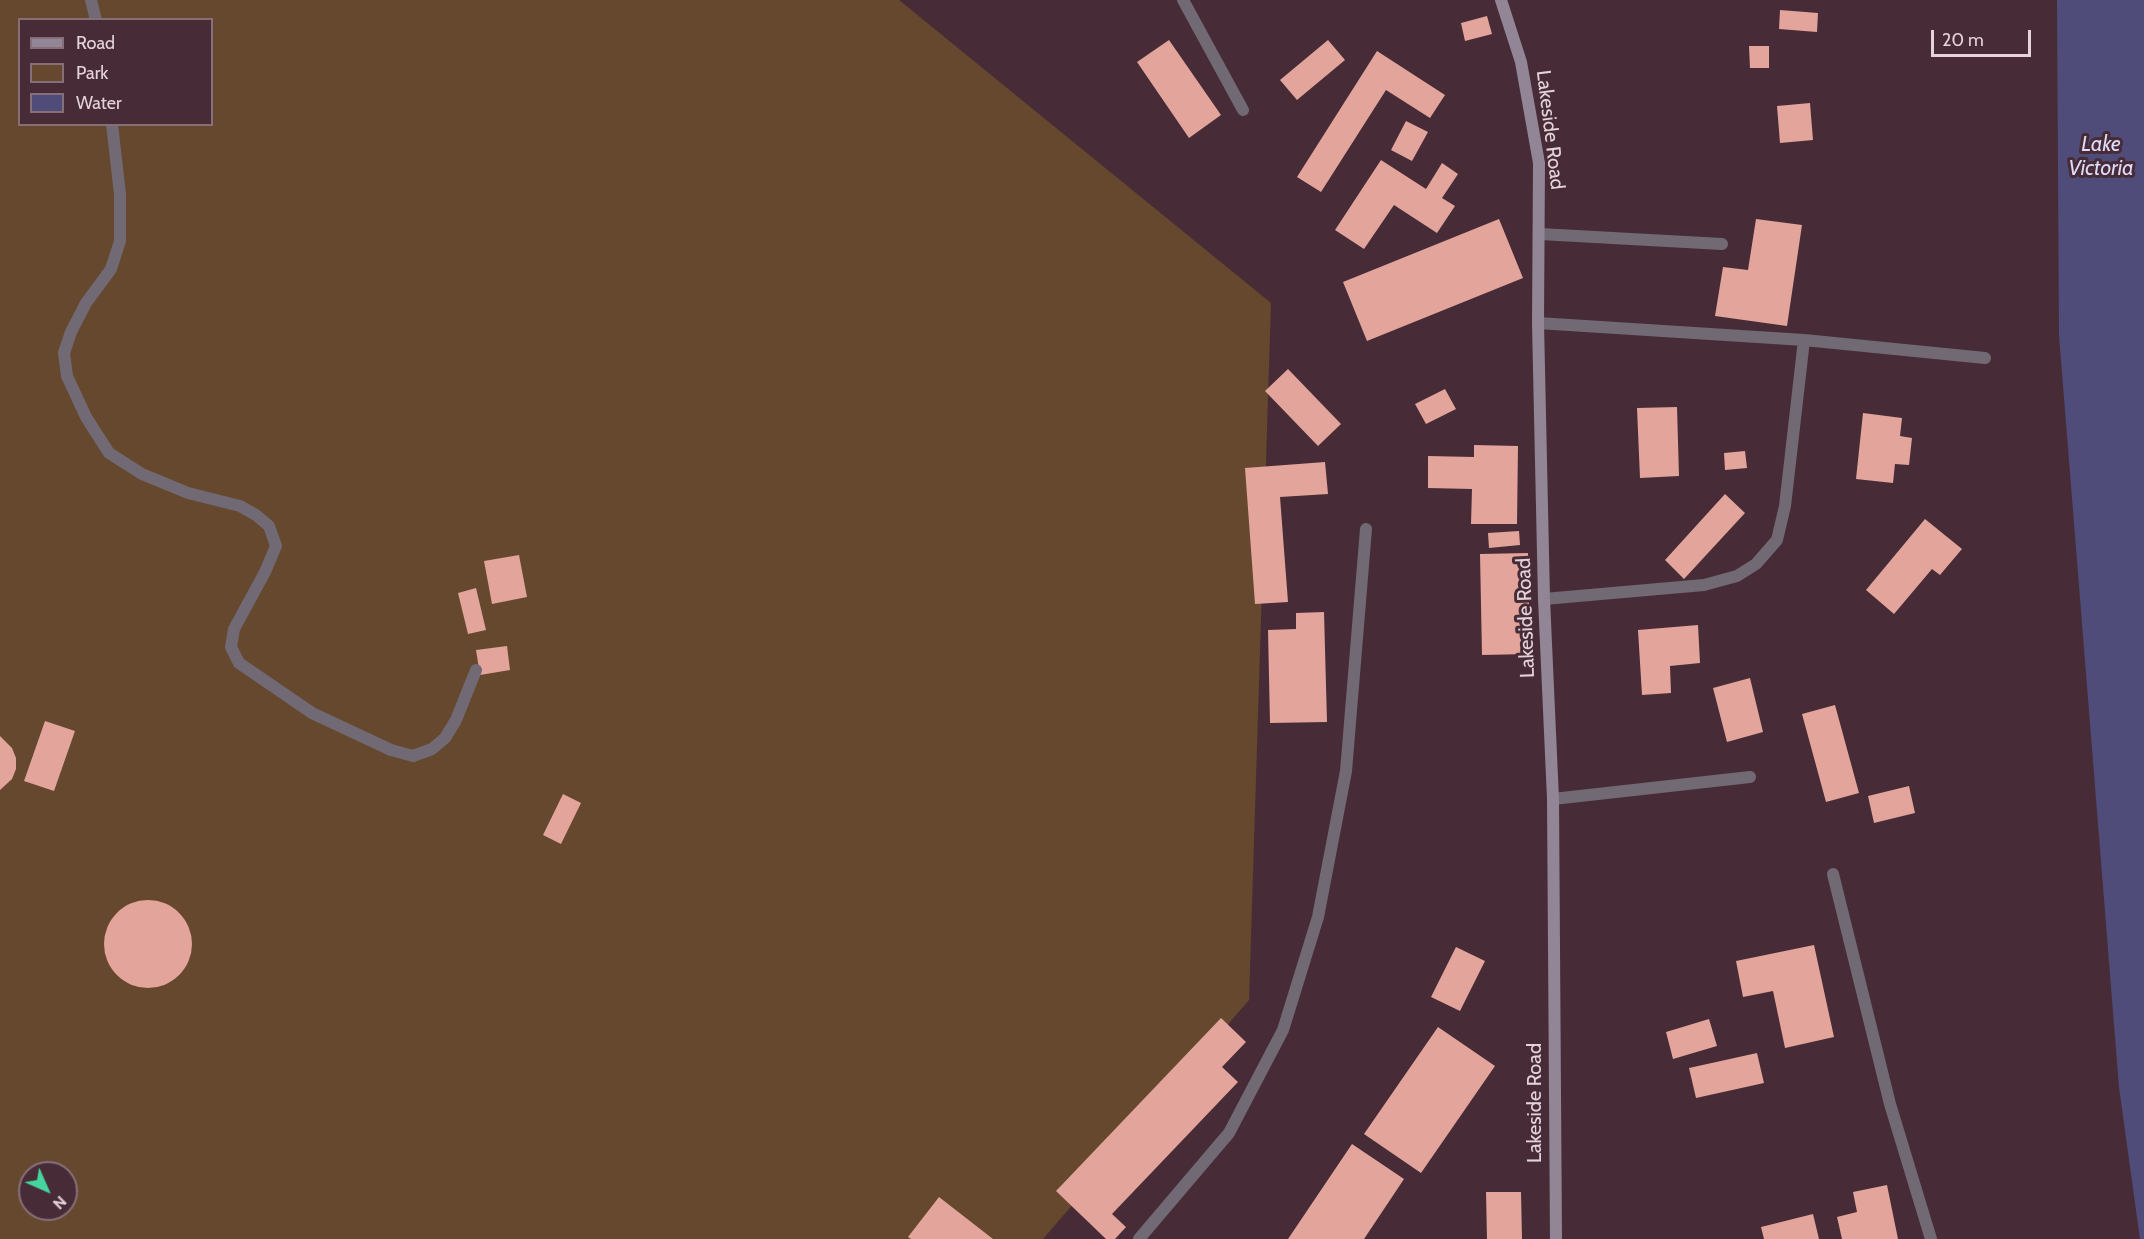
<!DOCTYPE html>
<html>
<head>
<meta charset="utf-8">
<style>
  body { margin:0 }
  #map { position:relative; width:2144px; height:1239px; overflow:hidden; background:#472c37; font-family:Cabin,sans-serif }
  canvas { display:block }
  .legend { position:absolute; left:18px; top:18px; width:195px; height:108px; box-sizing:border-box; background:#472c37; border:2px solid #866f78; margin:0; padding:8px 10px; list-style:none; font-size:18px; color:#e5d3d9 }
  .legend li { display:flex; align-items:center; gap:12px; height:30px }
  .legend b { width:30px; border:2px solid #866f78 }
  .north { position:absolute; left:18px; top:1161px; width:60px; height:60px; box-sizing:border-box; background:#472c37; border:2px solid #866f78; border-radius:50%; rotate:135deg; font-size:16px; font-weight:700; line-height:24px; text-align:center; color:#e5d3d9 }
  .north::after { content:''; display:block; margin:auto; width:21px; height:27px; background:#46d49e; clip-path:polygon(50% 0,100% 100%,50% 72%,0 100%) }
  .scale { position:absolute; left:1931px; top:30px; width:100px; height:27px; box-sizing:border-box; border:3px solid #e5d3d9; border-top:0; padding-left:8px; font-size:18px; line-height:21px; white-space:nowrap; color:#e5d3d9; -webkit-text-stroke:4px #472c37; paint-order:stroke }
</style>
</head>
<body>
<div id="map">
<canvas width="2144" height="1239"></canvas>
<ul class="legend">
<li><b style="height:8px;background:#928595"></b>Road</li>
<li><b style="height:16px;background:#65482e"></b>Park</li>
<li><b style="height:16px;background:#504c7a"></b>Water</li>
</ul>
<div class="north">N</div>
<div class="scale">20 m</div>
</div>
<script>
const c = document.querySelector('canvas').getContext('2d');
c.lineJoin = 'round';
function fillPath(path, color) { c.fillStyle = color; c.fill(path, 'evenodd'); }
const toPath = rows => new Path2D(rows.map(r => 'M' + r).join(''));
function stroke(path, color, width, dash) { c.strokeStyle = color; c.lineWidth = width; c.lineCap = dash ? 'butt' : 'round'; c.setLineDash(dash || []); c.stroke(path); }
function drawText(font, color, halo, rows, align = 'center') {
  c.font = font + ' Cabin,sans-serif'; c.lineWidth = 6; c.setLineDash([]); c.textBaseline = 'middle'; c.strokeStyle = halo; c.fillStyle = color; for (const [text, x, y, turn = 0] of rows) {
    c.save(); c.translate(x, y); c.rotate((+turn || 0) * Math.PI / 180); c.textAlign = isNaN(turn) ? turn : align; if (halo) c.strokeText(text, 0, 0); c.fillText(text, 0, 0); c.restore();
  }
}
fillPath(toPath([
  [0,0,899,0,1271,303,1249,1000,1043,1239,0,1239],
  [20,20,212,20,212,124,20,124],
  [30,1173,66,1173,66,1209,30,1209]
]), '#65482e');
fillPath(toPath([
  [2057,0,2144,0,2144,1239,2140,1239,2119,1087,2059,335]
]), '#504c7a');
fillPath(toPath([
  [1780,10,1818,13,1817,32,1779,29],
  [1487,16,1492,34,1465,41,1461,23],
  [1169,40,1221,115,1189,138,1137,62],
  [1328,40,1345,60,1297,100,1280,80],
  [1749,46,1769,46,1769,68,1750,68],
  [1377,51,1445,95,1430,118,1386,90,1321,192,1297,177],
  [1810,103,1813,140,1780,143,1777,106],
  [1406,121,1428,132,1412,161,1391,150],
  [1381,160,1426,189,1442,163,1458,174,1442,198,1455,206,1437,233,1394,205,1364,249,1335,230],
  [1499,219,1523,278,1367,341,1343,282],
  [1756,219,1802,225,1787,326,1715,316,1723,267,1748,270],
  [1288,369,1341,424,1318,446,1265,391],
  [1445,389,1456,409,1426,424,1415,404],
  [1677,407,1679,476,1640,478,1637,408],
  [1863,413,1902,418,1900,436,1912,438,1909,465,1895,464,1893,483,1856,479],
  [1474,445,1518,446,1517,524,1471,524,1472,489,1428,488,1428,456,1474,457],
  [1745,451,1747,468,1725,470,1724,453],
  [1325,462,1328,494,1280,497,1288,602,1255,604,1245,468],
  [1725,494,1745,513,1684,579,1665,560],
  [1925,519,1962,549,1940,575,1932,569,1894,614,1866,590],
  [1519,531,1520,545,1489,548,1488,533],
  [1528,553,1530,654,1482,655,1480,554],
  [519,555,527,597,492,604,484,561],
  [476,588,486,630,468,634,458,593],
  [1324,612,1327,722,1270,723,1268,630,1296,629,1296,613],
  [1698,625,1700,663,1670,666,1671,693,1642,695,1638,630],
  [507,646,510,670,480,675,476,650],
  [1750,678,1763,732,1727,742,1713,688],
  [1835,705,1859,793,1826,802,1802,714],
  [45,721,75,731,54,791,24,781],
  [0,736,12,748,16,758,16,769,12,779,0,790],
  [1909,786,1915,813,1874,823,1868,796],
  [563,794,581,803,561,844,543,835],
  '104 944a44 44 0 1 1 88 0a44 44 0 1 1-88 0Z',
  [1814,945,1834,1037,1785,1048,1773,991,1743,997,1736,961],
  [1456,947,1485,961,1460,1011,1431,997],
  [1221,1018,1246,1042,1222,1067,1238,1082,1112,1214,1126,1227,1115,1239,1106,1239,1056,1191],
  [1709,1019,1717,1046,1673,1059,1666,1032],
  [1438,1027,1495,1066,1421,1173,1364,1134],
  [1757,1053,1764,1083,1696,1098,1689,1068],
  [1352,1144,1404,1179,1364,1239,1288,1239],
  [1887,1185,1898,1239,1842,1239,1837,1217,1857,1212,1853,1192],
  [1486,1192,1521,1192,1522,1239,1487,1239],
  [939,1197,993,1239,911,1239,908,1237],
  [1813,1214,1819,1239,1764,1239,1761,1227]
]), '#e3a49b');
stroke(toPath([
  [91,0,96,20],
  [1183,0,1243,110],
  [112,124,120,194,120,241,111,269,86,303,71,332,64,353,67,376,86,417,109,453,142,474,188,493,240,506,256,515,269,526,276,546,265,572,234,629,231,647,239,663,312,713,391,750,413,756,432,749,445,738,456,720,476,670],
  [1540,234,1722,244],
  [1538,323,1804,340,1985,358],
  [1544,599,1704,585,1737,576,1756,564,1777,540,1785,506,1804,340],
  [1553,799,1750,777],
  [1833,874,1890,1104,1931,1239],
  [1139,1239,1229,1133,1283,1030,1318,917,1346,771,1366,529]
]), '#716973', 12);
stroke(toPath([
  [1501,0,1521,62,1539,163,1538,323,1544,599,1553,799,1556,1239]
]), '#928595', 12);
drawText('20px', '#e5d3d9', '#472c37', [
  ["Lakeside Road",1550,130,83],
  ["Lakeside Road",1526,618,-92],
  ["Lakeside Road",1535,1103,-90]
]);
drawText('italic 21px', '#dcdbfa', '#472c37', [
  ["Lake",2101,145],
  ["Victoria",2101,169]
]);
</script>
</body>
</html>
